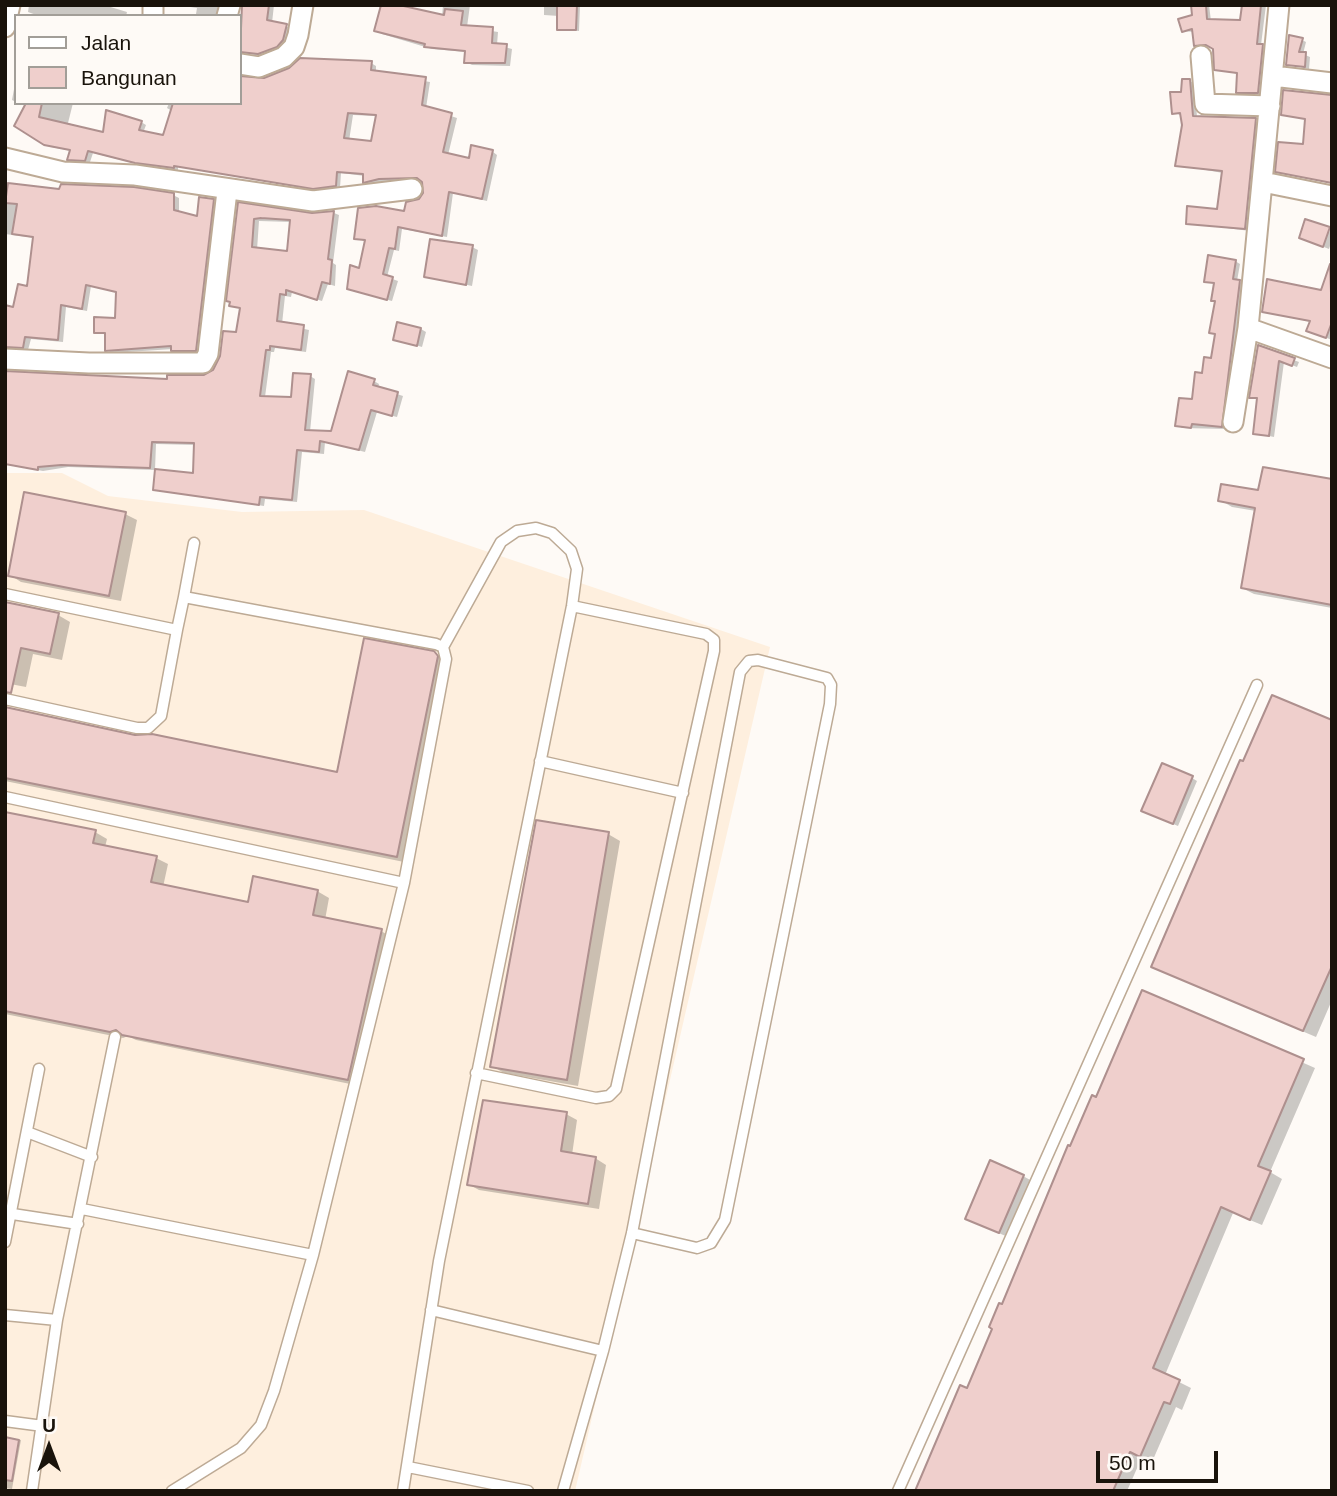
<!DOCTYPE html>
<html>
<head>
<meta charset="utf-8">
<style>
  body { margin:0 }
  #map { position:relative; width:1337px; height:1496px; overflow:hidden; background:#fefaf6; font-family:Helvetica,sans-serif }
  canvas { display:block }
  .frame { position:absolute; inset:0; border:7px solid #19130b; pointer-events:none }
  .legend { position:absolute; left:14px; top:14px; width:228px; height:91px; box-sizing:border-box; background:#fefaf6; border:2px solid #a29e98; margin:0; padding:9px 12px; list-style:none; font-size:21px; color:#19130b }
  .legend li { display:flex; align-items:center; gap:14px; height:35px }
  .legend b { width:35px; border:2px solid #a29e98 }
  .north { position:absolute; left:14px; top:1412px; width:70px; height:70px; -webkit-text-stroke:5px #fefaf6; paint-order:stroke; rotate:0deg; font-size:19px; font-weight:700; line-height:28px; text-align:center; color:#19130b }
  .north::after { content:''; display:block; margin:auto; width:24px; height:32px; background:#19130b; clip-path:polygon(50% 0,100% 100%,50% 72%,0 100%) }
  .scale { position:absolute; left:1096px; top:1451px; width:122px; height:32px; box-sizing:border-box; border:4px solid #19130b; border-top:0; padding-left:9px; font-size:21px; line-height:24px; white-space:nowrap; color:#19130b; -webkit-text-stroke:5px #fefaf6; paint-order:stroke }
</style>
</head>
<body>
<div id="map">
<canvas width="1337" height="1496"></canvas>
<div class="frame"></div>
<ul class="legend">
<li><b style="height:9px;background:#fff"></b>Jalan</li>
<li><b style="height:19px;background:#efcfcc"></b>Bangunan</li>
</ul>
<div class="north">U</div>
<div class="scale">50 m</div>
</div>
<script>
const c = document.querySelector('canvas').getContext('2d');
c.lineJoin = 'round';
function fillPath(path, color) { c.fillStyle = color; c.fill(path, 'evenodd'); }
const toPath = rows => new Path2D(rows.map(r => 'M' + r).join(''));
function stroke(path, color, width, dash) { c.strokeStyle = color; c.lineWidth = width; c.lineCap = dash ? 'butt' : 'round'; c.setLineDash(dash || []); c.stroke(path); }
fillPath(toPath([
  [5,473,62,473,108,496,242,512,364,510,770,647,575,1491,5,1491]
]), '#feefde');
fillPath(toPath([
  [29,5,104,5,127,12,126,16,39,16,28,12],
  [177,5,223,5,220,16,200,16,196,14,197,8],
  [243,5,274,5,272,23,292,28,288,43,263,56,247,54,240,56],
  [380,5,406,5,406,8,442,17,443,5,470,5,467,27,498,32,497,45,512,49,510,66,472,65,466,62,467,52,432,49,382,34,376,30],
  [544,5,580,5,579,31,559,29,559,16,544,15],
  [1193,5,1209,5,1211,21,1242,22,1244,5,1266,5,1261,45,1267,49,1262,95,1238,92,1239,74,1216,69,1215,48,1201,47,1196,45,1194,32,1183,31,1194,17],
  [1302,40,1306,42,1303,54,1310,57,1309,69,1287,64],
  [371,63,376,66,376,73,430,82,426,108,457,118,448,155,470,160,493,152,497,155,487,201,453,193,447,237,402,229,399,251,394,250,387,277,398,281,392,301,354,291,367,242,356,238,405,213,421,200,426,187,420,180,369,184,364,182,365,176,341,173,340,188,319,190,178,167,178,170,141,165,93,153,90,162,74,162,69,159,72,151,51,147,16,126,27,105,20,103,73,103,68,123,105,134,141,122,146,125,143,133,164,137,172,111,167,108,169,103,240,103,240,76,263,80],
  [353,115,377,116,372,143,349,141],
  [16,78,16,102,12,100],
  [1190,81,1195,84,1197,118,1260,122,1250,231,1187,223,1218,211,1223,173,1177,165,1183,125,1182,115,1173,113],
  [1332,96,1332,184,1277,171,1304,146,1307,120,1283,114],
  [5,173,6,184,61,191,173,195,179,198,179,213,199,219,213,201,218,204,201,353,178,353,173,349,112,353,107,350,107,335,96,332,117,320,118,293,91,286,87,311,66,307,63,342,31,339,28,350,5,351,5,307,15,309,65,296,35,238,5,234],
  [240,204,312,215,334,213,339,215,333,263,336,265,335,286,328,284,322,301,292,292,291,297,285,296,282,324,309,330,306,352,275,348,274,352,271,352,265,397,293,398,310,376,315,379,310,432,332,433,374,381,379,384,378,388,403,396,397,417,377,412,365,452,325,442,324,454,302,452,297,502,265,499,264,506,155,489,195,474,196,445,156,444,155,470,68,467,43,471,5,464,5,373,169,380,209,376,238,334,241,309,231,305],
  [259,221,291,222,288,253,257,250],
  [1329,229,1332,240,1329,249,1301,238],
  [472,247,478,250,472,286,426,276],
  [1235,261,1240,264,1237,281,1245,284,1227,429,1182,428,1177,425,1193,401,1213,360,1216,335,1211,332,1217,302,1216,284,1206,281],
  [1323,289,1332,292,1332,340,1314,333,1311,322,1264,311,1322,292],
  [421,329,426,332,422,347,395,339],
  [1259,347,1299,362,1297,367,1284,362,1274,437,1255,433,1259,400,1251,397],
  [1332,481,1332,608,1254,594,1242,588,1256,511,1232,507,1220,500],
  [125,514,137,520,121,601,21,582,10,575],
  [5,604,58,615,70,622,62,660,33,654,26,687,5,683],
  [436,654,448,661,409,863,5,781,5,707,135,737,338,774],
  [1332,722,1332,1000,1316,1037,1165,973],
  [1192,778,1197,781,1178,826,1149,814],
  [5,814,95,832,107,839,105,847,156,858,168,864,163,887,249,904,317,891,329,898,325,920,381,931,393,938,360,1086,136,1040,128,1036,123,1038,5,1014],
  [608,834,620,841,578,1086,504,1073,492,1066],
  [1143,992,1315,1068,1270,1172,1282,1179,1262,1225,1233,1213,1165,1375,1191,1388,1182,1410,1176,1407,1152,1462,1142,1457,1127,1491,917,1491,967,1390,1071,1148,1097,1099],
  [566,1114,577,1120,572,1155,595,1158,606,1165,599,1209,479,1190,468,1184,475,1140],
  [1023,1176,1032,1181,1008,1237,975,1223],
  [5,1437,21,1440,12,1489,5,1488]
]), '#0003');
const building = toPath([
  [242,5,269,5,267,20,287,24,283,40,277,47,258,54,240,52,242,5],
  [381,5,399,5,444,15,445,9,463,11,461,25,493,27,492,43,507,44,505,63,464,63,465,51,424,47,425,44,374,31,381,5],
  [557,5,577,5,576,30,557,30,557,5],
  [1191,5,1206,5,1207,19,1240,20,1242,5,1261,5,1257,44,1263,44,1258,93,1236,93,1237,73,1214,70,1213,49,1206,45,1194,46,1192,29,1182,32,1178,19,1192,15,1191,5],
  [1289,35,1303,38,1299,52,1306,52,1305,67,1286,65,1289,35],
  [300,58,372,61,371,70,426,77,422,105,452,113,443,152,469,158,471,145,493,150,482,199,449,192,442,236,398,227,395,249,389,248,383,274,393,277,387,300,347,289,350,265,359,268,365,240,354,239,358,208,376,206,404,211,406,202,419,199,423,193,422,182,417,178,379,179,363,183,363,174,337,172,336,186,313,189,174,166,174,168,135,163,88,151,85,161,67,160,70,150,44,145,14,126,26,103,42,103,39,117,103,132,106,110,142,121,139,130,163,135,173,103,240,103,240,76,264,78,289,68,300,58],
  [348,113,376,115,371,141,344,138,348,113],
  [1182,79,1190,79,1193,116,1256,118,1245,229,1186,224,1187,206,1217,209,1222,171,1175,166,1182,125,1180,113,1172,114,1170,92,1181,92,1182,79],
  [1283,90,1332,95,1332,183,1275,172,1278,142,1303,144,1305,119,1281,115,1283,90],
  [8,183,59,189,61,184,134,187,174,193,174,210,197,216,199,197,214,199,196,351,171,351,171,346,105,351,105,333,94,333,94,317,115,318,116,292,86,285,82,309,61,305,58,340,25,337,23,348,5,347,5,305,13,307,18,284,27,286,33,237,12,234,17,204,5,203,8,183],
  [238,202,312,213,334,211,328,259,332,260,330,284,322,282,317,300,286,290,286,295,280,294,277,321,304,325,301,350,270,346,270,350,266,350,260,396,291,397,293,373,311,374,305,430,331,431,348,371,375,379,373,385,398,392,392,416,371,410,359,450,320,441,319,452,297,450,292,500,260,497,259,505,153,490,155,469,193,473,194,443,152,442,150,468,61,465,38,467,38,470,5,464,5,371,167,379,167,375,204,375,213,370,220,356,223,331,236,332,240,308,229,306,230,302,226,301,238,202],
  [261,218,290,220,287,251,252,247,254,219,261,218],
  [1305,219,1330,227,1323,247,1299,238,1305,219],
  [430,239,473,245,466,285,424,277,430,239],
  [1208,255,1236,260,1233,279,1240,280,1222,427,1192,424,1191,428,1175,426,1179,398,1192,399,1195,372,1202,373,1204,357,1211,358,1215,334,1209,333,1215,301,1211,301,1214,283,1204,282,1208,255],
  [1330,264,1332,322,1326,338,1306,331,1310,321,1262,312,1267,279,1321,290,1330,264],
  [397,322,421,328,417,346,393,340,397,322],
  [1258,345,1295,358,1292,366,1279,361,1269,436,1253,434,1257,398,1249,398,1258,345],
  [1263,467,1332,479,1332,605,1241,588,1255,508,1218,501,1221,484,1258,490,1263,467],
  [24,492,126,512,109,596,8,576,24,492],
  [5,602,59,613,50,654,21,648,11,693,5,692,5,602],
  [364,638,434,651,438,656,397,857,5,778,5,707,135,735,152,734,337,772,364,638],
  [1272,695,1332,720,1332,966,1303,1031,1151,967,1240,760,1243,761,1272,695],
  [1162,763,1193,776,1173,824,1141,811,1162,763],
  [5,812,96,830,93,843,157,856,151,882,248,902,253,876,318,890,313,915,382,929,348,1080,122,1035,116,1030,110,1032,5,1011,5,812],
  [536,820,609,832,567,1080,490,1067,536,820],
  [1142,990,1304,1059,1258,1166,1271,1171,1250,1220,1221,1207,1153,1368,1180,1380,1170,1404,1164,1402,1140,1457,1130,1452,1113,1491,915,1491,960,1385,967,1388,992,1329,989,1327,999,1303,1002,1304,1068,1145,1070,1146,1092,1095,1096,1097,1142,990],
  [483,1100,567,1112,561,1151,596,1157,588,1204,467,1185,483,1100],
  [990,1160,1024,1175,999,1233,965,1219,990,1160],
  [5,1437,19,1440,12,1481,5,1480,5,1437]
]);
fillPath(building, '#efcfcc');
stroke(building, '#ae908e', 2);
const lane = toPath([
  [5,594,177,630,161,716,148,728,137,728,5,699],
  [184,597,194,543],
  [540,761,683,793],
  [5,797,404,883],
  [476,1073,596,1098,609,1096,616,1089,714,651,714,640,706,634,572,606],
  [27,1132,92,1157],
  [82,1209,313,1255],
  [6,1213,78,1224],
  [5,1242,39,1069],
  [431,1310,603,1351,632,1233,740,672,749,661,758,660,827,678,831,685,830,704,725,1220,711,1243,697,1248,632,1233],
  [5,1315,57,1320],
  [5,1421,43,1426],
  [408,1467,528,1491],
  [32,1491,57,1320,115,1037],
  [172,1491,241,1448,261,1425,274,1391,313,1255,404,883,446,659,443,647,436,644,184,597,177,630],
  [403,1491,439,1261,572,606,577,569,571,551,552,533,536,528,517,531,501,542,443,647],
  [563,1491,603,1351],
  [898,1491,1257,685]
]);
const street = toPath([
  [1279,5,1248,328,1332,358],
  [153,16,153,5],
  [227,16,230,5],
  [5,27,10,5],
  [1201,56,1205,104,1270,106],
  [240,64,259,67,284,57,294,47,298,35,303,5],
  [1273,76,1332,83],
  [5,158,63,172,135,175,313,201,412,189],
  [1263,182,1332,196],
  [5,359,89,363,203,363,208,354,227,191],
  [1233,422,1248,328]
]);
stroke(lane, '#bdaa95', 13);
stroke(street, '#bdaa95', 23);
stroke(lane, '#fff', 10);
stroke(street, '#fff', 19);
</script>
</body>
</html>
